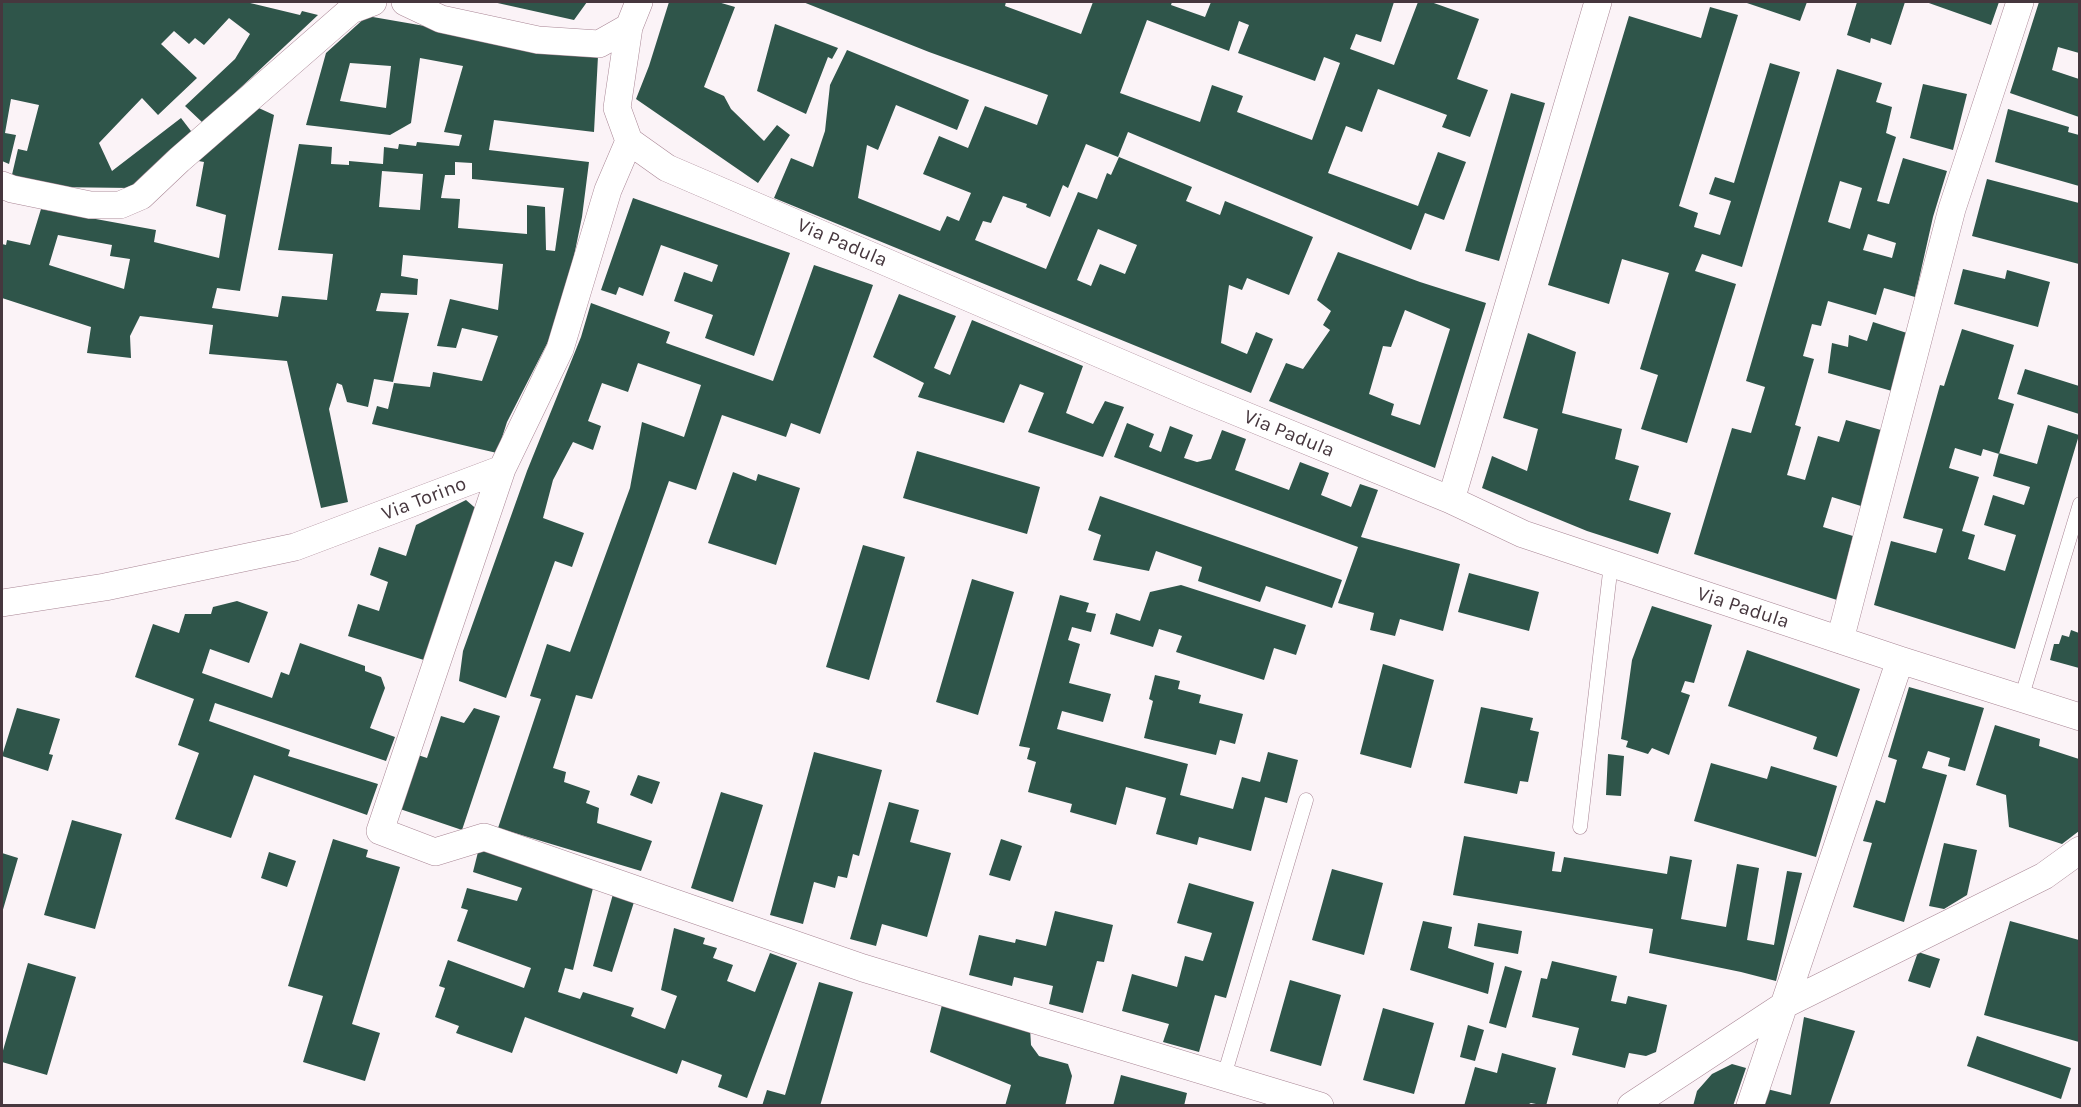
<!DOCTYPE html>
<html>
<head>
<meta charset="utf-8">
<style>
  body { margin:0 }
  #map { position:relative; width:2081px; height:1107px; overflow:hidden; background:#fbf3f7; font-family:Karla,sans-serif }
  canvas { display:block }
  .frame { position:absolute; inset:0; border:3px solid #46373e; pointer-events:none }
</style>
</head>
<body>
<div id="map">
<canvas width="2081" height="1107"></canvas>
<div class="frame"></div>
</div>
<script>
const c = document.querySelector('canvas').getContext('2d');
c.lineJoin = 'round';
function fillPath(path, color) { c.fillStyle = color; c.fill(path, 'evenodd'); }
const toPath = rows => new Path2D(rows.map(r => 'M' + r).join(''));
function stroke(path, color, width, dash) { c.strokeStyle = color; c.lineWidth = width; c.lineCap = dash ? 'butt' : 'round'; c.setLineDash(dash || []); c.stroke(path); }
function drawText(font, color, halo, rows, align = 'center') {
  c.font = font + ' Karla,sans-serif'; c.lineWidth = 6; c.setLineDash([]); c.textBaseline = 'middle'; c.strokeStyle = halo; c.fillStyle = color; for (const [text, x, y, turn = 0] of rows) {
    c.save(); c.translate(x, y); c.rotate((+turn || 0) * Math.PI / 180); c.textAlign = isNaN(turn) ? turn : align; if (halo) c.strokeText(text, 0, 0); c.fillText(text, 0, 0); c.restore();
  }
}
fillPath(toPath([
  [2,2,246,2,300,15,302,11,318,15,203,123,185,106,235,59,250,34,229,18,204,45,195,38,189,44,174,31,161,44,197,78,158,115,142,98,99,143,112,171,181,118,194,135,132,188,49,187,11,179,18,149,27,151,39,105,11,99,5,133,16,135,9,164,2,161],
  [493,2,587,2,574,20],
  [669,2,718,2,735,7,704,87,724,96,731,109,764,141,777,125,790,135,758,183,636,99,649,66],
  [803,2,1006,2,1005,6,1081,34,1093,2,1172,2,1171,5,1205,17,1211,2,1394,2,1381,42,1356,34,1350,49,1394,65,1418,2,1431,2,1479,19,1457,79,1488,90,1470,137,1442,127,1447,115,1378,89,1362,132,1346,126,1328,173,1418,206,1438,152,1466,162,1444,220,1425,213,1411,250,1128,132,1118,157,1086,144,1068,188,1063,185,1050,217,1026,207,1027,204,1003,196,991,223,983,221,975,240,1046,269,1078,192,1097,199,1107,173,1111,175,1119,157,1192,187,1186,201,1220,215,1225,201,1313,237,1289,295,1247,278,1242,290,1229,285,1221,343,1247,354,1256,332,1273,339,1251,393,774,198,791,158,813,167,825,131,830,85,847,50,969,100,957,130,896,105,878,150,867,145,858,198,940,231,947,216,959,221,971,193,923,174,939,136,968,148,985,106,1037,125,1048,95,929,52],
  [1147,20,1229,51,1239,21,1249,25,1238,53,1315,81,1324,57,1340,63,1312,140,1237,112,1243,96,1212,85,1200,122,1120,93],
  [1098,229,1137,245,1125,274,1100,264,1091,286,1077,280],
  [1744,2,1807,2,1800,21],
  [1857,2,1905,2,1891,45,1871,38,1870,43,1847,35],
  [1926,2,1999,2,1991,25],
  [2039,2,2079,2,2079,53,2058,47,2052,70,2079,79,2079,117,2010,93],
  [1710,7,1738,15,1679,206,1698,213,1694,227,1720,235,1731,201,1709,194,1715,177,1734,183,1770,63,1800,72,1742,267,1702,254,1695,271,1736,284,1687,443,1641,429,1658,375,1640,369,1669,273,1622,259,1609,304,1548,285,1629,16,1701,38],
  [367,16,598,56,594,132,494,120,489,150,589,162,582,217,574,256,554,330,507,422,497,453,372,424,377,406,388,409,394,383,430,387,433,372,482,381,498,336,462,328,456,348,437,346,450,299,498,310,503,264,403,255,401,276,418,279,417,295,381,293,376,311,409,313,393,382,374,379,368,407,347,402,342,385,337,383,329,409,348,502,321,508,287,361,209,354,213,325,140,316,130,336,131,358,87,353,91,327,2,298,2,244,6,245,7,240,30,245,41,209,156,230,154,242,219,258,226,215,196,206,204,162,193,160,250,104,274,115,240,291,217,288,212,308,278,317,282,296,327,300,333,254,278,250,299,144,332,147,331,164,349,165,349,161,383,164,384,147,398,149,399,144,416,146,417,142,459,146,462,135,444,132,463,66,420,58,411,123,390,135,306,125,326,53],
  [350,63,391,66,386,108,340,101],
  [455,162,472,163,472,179,564,188,555,251,546,250,545,207,527,205,527,234,458,228,460,199,441,198,445,175,455,175],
  [382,171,423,174,420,210,379,207],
  [58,235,112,245,110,256,130,259,124,289,49,265],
  [775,24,838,48,832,59,828,57,806,114,757,91],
  [1837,69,1882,83,1876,102,1892,107,1886,133,1896,137,1877,201,1889,204,1903,158,1947,171,1933,217,1915,297,1884,288,1876,315,1828,301,1821,326,1812,324,1803,356,1814,359,1795,425,1801,427,1787,475,1805,480,1818,436,1839,442,1846,420,1881,430,1861,506,1832,497,1823,527,1853,536,1837,600,1694,554,1732,428,1751,433,1765,387,1746,381],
  [1840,181,1862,188,1850,229,1828,222],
  [1868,234,1896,243,1892,258,1863,250],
  [1923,84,1967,94,1953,150,1910,138],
  [1511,93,1545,103,1499,261,1465,251],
  [2008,109,2069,127,2068,132,2079,135,2079,186,1995,162],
  [1987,179,2079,203,2079,264,1972,236],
  [633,198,790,253,754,356,705,338,713,315,674,301,684,272,712,282,718,265,661,245,643,296,619,287,616,295,601,290],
  [1338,252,1420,282,1486,303,1435,468,1269,401,1286,363,1303,369,1330,330,1323,325,1331,311,1317,300],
  [1405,310,1450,329,1420,425,1391,415,1394,404,1369,394,1383,346,1391,347],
  [814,265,873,285,820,434,791,423,786,437,722,415,696,490,669,481,592,699,576,695,553,768,566,772,564,782,590,791,586,803,599,808,597,823,652,841,641,871,498,828,541,699,530,696,547,644,570,652,630,488,642,422,684,437,701,385,638,363,628,392,602,383,588,421,601,426,593,450,573,442,553,480,543,518,584,533,572,567,555,561,506,698,459,681,463,651,527,471,581,337,591,303,670,332,666,343,773,381],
  [1963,269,2005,279,2007,270,2050,282,2038,327,1954,304],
  [899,294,956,316,934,368,950,375,972,320,1083,366,1066,413,1093,424,1105,401,1124,407,1103,457,1028,432,1044,393,1020,384,1004,423,918,397,924,383,873,357],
  [1873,322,1910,334,1892,391,1828,373,1832,343,1848,347,1849,335,1867,341],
  [1962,329,2014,345,1998,399,2014,404,1999,454,1983,449,1981,456,1955,448,1949,468,1979,477,1962,531,1975,535,1968,559,2005,571,2016,535,1984,525,1993,495,2024,505,2030,487,1993,476,1999,453,2037,464,2048,425,2079,435,2015,649,1874,605,1891,541,1936,553,1943,529,1903,518,1940,385,1944,386],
  [1528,333,1576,352,1562,413,1622,429,1615,459,1639,466,1629,500,1671,513,1658,554,1587,531,1482,488,1492,456,1527,471,1538,429,1503,418],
  [2025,369,2079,386,2079,414,2017,394],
  [1127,423,1154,434,1149,447,1161,452,1170,426,1193,435,1184,458,1197,462,1211,459,1222,430,1246,439,1235,470,1289,490,1300,462,1329,473,1321,495,1351,507,1360,484,1378,490,1361,537,1460,564,1443,631,1400,619,1395,636,1370,630,1374,613,1338,603,1358,547,1114,457],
  [917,451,1040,487,1027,534,903,498],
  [733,472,756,481,758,474,800,488,776,565,708,543],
  [1100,496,1342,580,1332,608,1266,586,1260,602,1198,581,1202,567,1156,551,1149,571,1093,560,1101,535,1088,530],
  [466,500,480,512,427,661,348,636,358,604,379,611,388,582,370,575,379,547,406,556,416,525],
  [863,545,905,557,869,680,826,667],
  [1469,573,1539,592,1529,631,1458,612],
  [972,579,1014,592,978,715,936,702],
  [1181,585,1306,625,1296,655,1274,648,1264,680,1176,652,1182,636,1159,629,1153,647,1110,634,1116,613,1140,621,1150,592],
  [1060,595,1089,603,1086,612,1096,614,1091,632,1072,627,1068,640,1080,644,1069,683,1111,694,1103,722,1062,711,1057,729,1188,764,1180,795,1233,809,1242,777,1260,782,1268,752,1298,760,1287,803,1265,797,1251,851,1199,837,1197,845,1156,834,1166,798,1126,787,1116,825,1070,812,1072,804,1028,792,1036,762,1027,759,1030,748,1019,746],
  [237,601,268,612,249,663,210,649,202,673,272,698,281,672,289,675,300,643,365,666,365,671,381,677,385,688,370,728,395,737,386,761,215,703,209,721,290,750,288,756,378,784,367,815,254,775,231,838,175,819,199,753,178,745,194,699,135,677,153,624,179,633,185,614,211,614,213,607],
  [1652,606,1712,625,1694,683,1685,681,1681,692,1690,695,1669,755,1652,748,1648,754,1626,747,1628,741,1621,739,1632,660],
  [2071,630,2079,633,2079,668,2050,660,2054,644,2059,644,2062,635,2069,637],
  [1747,650,1860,689,1837,757,1813,749,1817,737,1728,706],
  [1383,664,1434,680,1411,768,1360,754],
  [1155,675,1180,681,1178,689,1201,695,1199,703,1243,714,1235,744,1220,740,1216,755,1144,738,1153,701,1149,699],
  [1909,687,1984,708,1965,771,1948,766,1950,758,1928,751,1922,768,1947,775,1904,922,1853,907,1872,843,1863,841,1876,800,1885,803,1897,760,1888,757],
  [1481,707,1533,718,1530,730,1539,732,1528,782,1520,781,1517,794,1464,783],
  [17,708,60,719,49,754,53,755,48,771,2,756],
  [474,708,500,716,462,830,400,809,418,755,427,758,441,716,464,723],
  [1995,725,2040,739,2039,746,2079,759,2079,831,2062,844,2009,827,2006,795,1976,785],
  [814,752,882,770,859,856,853,854,847,878,838,876,835,888,814,882,803,924,770,915],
  [1608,754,1624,756,1621,796,1606,795],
  [1711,763,1767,779,1771,766,1837,786,1816,857,1694,821],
  [638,775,660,782,652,804,630,795],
  [721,792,763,805,733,902,691,888],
  [889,802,919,810,910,842,951,853,927,937,882,924,876,946,850,939],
  [72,820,122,834,95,929,44,915],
  [1464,836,1555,852,1552,871,1561,872,1564,857,1667,874,1670,856,1692,860,1681,919,1726,927,1737,864,1759,868,1747,940,1774,945,1787,871,1802,873,1776,981,1741,972,1649,953,1653,929,1453,895],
  [333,839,368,850,366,857,400,867,352,1024,380,1033,365,1081,303,1062,323,996,288,986],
  [1001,839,1022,846,1010,881,989,875],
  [1944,843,1977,850,1967,895,1944,909,1929,906],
  [480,844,594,884,573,970,565,968,558,992,580,999,583,992,634,1008,631,1016,665,1029,677,996,661,990,674,928,705,938,703,944,717,948,713,958,733,965,727,981,755,992,770,953,797,963,747,1098,718,1087,722,1075,682,1060,677,1074,525,1017,512,1053,456,1033,459,1026,435,1017,445,988,439,986,448,960,524,988,531,968,457,941,468,910,461,908,467,888,517,901,522,888,473,872],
  [269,852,296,861,287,887,261,878],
  [2,853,18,858,2,913],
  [1332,869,1383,883,1364,955,1312,940],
  [1189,883,1254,902,1226,998,1215,995,1199,1052,1163,1042,1169,1024,1122,1011,1132,974,1177,987,1185,956,1203,961,1212,933,1177,923],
  [613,894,634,902,612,972,593,966],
  [1055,911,1113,925,1104,962,1097,961,1083,1013,1049,1004,1053,986,1014,977,1012,986,969,975,979,935,1015,943,1016,939,1046,946],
  [1423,921,1452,927,1448,948,1494,963,1488,994,1410,970],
  [2010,921,2079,940,2079,1042,1984,1015],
  [1478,923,1522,931,1518,954,1474,946],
  [1918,952,1940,959,1930,988,1908,981],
  [1552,961,1617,976,1611,1001,1626,1004,1628,996,1667,1005,1656,1052,1646,1056,1629,1053,1625,1068,1572,1055,1579,1028,1532,1017,1541,978,1547,979],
  [28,963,76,977,47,1075,2,1062,2,1054],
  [1505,966,1522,971,1506,1028,1489,1023],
  [1290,980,1341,995,1321,1066,1270,1051],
  [819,982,853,992,820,1106,762,1106,767,1090,785,1095],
  [943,1001,1030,1028,1031,1045,1039,1056,1068,1064,1072,1076,1065,1106,1005,1106,1011,1085,930,1052],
  [1383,1008,1434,1023,1414,1094,1363,1080],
  [1804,1017,1855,1031,1829,1106,1761,1106,1767,1089,1791,1095],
  [1468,1025,1484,1030,1475,1061,1460,1057],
  [1977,1036,2071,1068,2061,1099,1967,1066],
  [1502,1053,1556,1068,1546,1106,1531,1103,1525,1106,1464,1106,1475,1067,1497,1073],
  [1732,1064,1746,1068,1733,1106,1693,1106,1697,1091,1712,1074],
  [1121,1075,1187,1093,1184,1106,1113,1106]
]), '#2f554a');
const service = toPath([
  [2021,699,2080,504],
  [1580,827,1611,564],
  [1224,1076,1306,800]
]);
const minor = toPath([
  [405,2,441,19,538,40,599,44,629,27],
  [639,2,629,27,617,108,629,141,667,168,1193,394,1451,500,1523,534,1900,660,2080,717],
  [2,185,12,189,90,205,120,205,141,196,179,160,351,10,373,2],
  [502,469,380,831,435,852,484,837,863,968,1320,1106],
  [1451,500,1598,2],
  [2,603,105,587,295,547,502,469,560,349,608,190,629,141],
  [1840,640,1952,209,2020,2],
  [1631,1106,1786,1004,2044,876,2080,850],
  [1750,1106,1900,660]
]);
stroke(service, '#a98695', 15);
stroke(minor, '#a98695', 28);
stroke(service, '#fff', 14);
stroke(minor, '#fff', 27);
drawText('20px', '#46373e', '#fff', [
  ["Via Padula",842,243,23],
  ["Via Padula",1289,434,22],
  ["Via Torino",424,499,-21],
  ["Via Padula",1743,608,18]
]);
</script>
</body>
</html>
